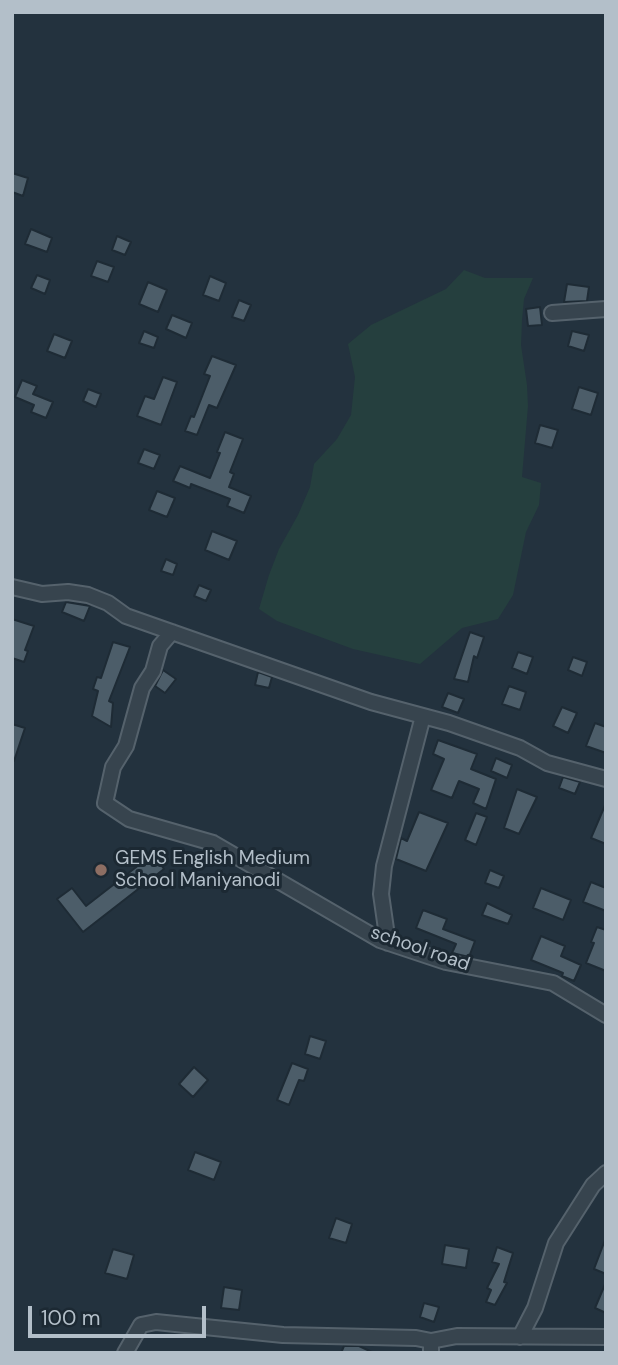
<!DOCTYPE html>
<html>
<head>
<meta charset="utf-8">
<style>
  body { margin:0 }
  #map { position:relative; width:618px; height:1365px; overflow:hidden; background:#23323e; font-family:"DM Sans",sans-serif }
  canvas { display:block }
  .frame { position:absolute; inset:0; border:14px solid #b3bfc9; pointer-events:none }
  .scale { position:absolute; left:28px; top:1306px; width:178px; height:32px; box-sizing:border-box; border:4px solid #b3bfc9; border-top:0; padding-left:9px; font-size:21px; line-height:24px; white-space:nowrap; color:#b3bfc9; -webkit-text-stroke:5px #1c2933; paint-order:stroke }
</style>
</head>
<body>
<div id="map">
<canvas width="618" height="1365"></canvas>
<div class="frame"></div>
<div class="scale">100 m</div>
</div>
<script>
const c = document.querySelector('canvas').getContext('2d');
c.lineJoin = 'round';
function fillPath(path, color) { c.fillStyle = color; c.fill(path, 'evenodd'); }
const toPath = rows => new Path2D(rows.map(r => 'M' + r).join(''));
function stroke(path, color, width, dash) { c.strokeStyle = color; c.lineWidth = width; c.lineCap = dash ? 'butt' : 'round'; c.setLineDash(dash || []); c.stroke(path); }
function drawText(font, color, halo, rows, align = 'center') {
  c.font = font + ' "DM Sans",sans-serif'; c.lineWidth = 6; c.setLineDash([]); c.textBaseline = 'middle'; c.strokeStyle = halo; c.fillStyle = color; for (const [text, x, y, turn = 0] of rows) {
    c.save(); c.translate(x, y); c.rotate((+turn || 0) * Math.PI / 180); c.textAlign = isNaN(turn) ? turn : align; if (halo) c.strokeText(text, 0, 0); c.fillText(text, 0, 0); c.restore();
  }
}
fillPath(toPath([
  [464,270,485,278,533,278,524,299,522,320,521,345,527,385,528,406,522,477,541,483,539,505,526,532,513,595,498,619,462,628,420,664,353,649,277,621,259,609,269,575,279,549,298,515,310,487,314,464,337,439,351,415,355,377,348,344,371,325,446,289]
]), '#253f3e');
const building = toPath([
  [12,173,28,178,23,196,12,192,12,173],
  [31,229,52,238,47,252,25,244,31,229],
  [117,236,131,242,125,255,112,250,117,236],
  [97,261,114,267,108,282,91,276,97,261],
  [37,275,50,280,45,294,31,288,37,275],
  [210,276,226,283,219,301,203,295,210,276],
  [148,282,167,290,158,312,139,304,148,282],
  [567,284,589,287,587,301,564,302,567,284],
  [239,300,251,305,244,321,232,317,239,300],
  [540,307,542,325,528,326,526,309,540,307],
  [172,315,192,323,186,338,166,329,172,315],
  [144,331,158,337,154,348,139,343,144,331],
  [572,331,589,335,584,351,568,346,572,331],
  [54,334,72,341,65,358,47,351,54,334],
  [212,356,236,365,217,408,209,405,197,435,185,431,191,416,194,417,210,376,204,374,212,356],
  [163,377,177,382,161,425,137,416,145,396,154,399,163,377],
  [22,380,37,386,33,394,53,402,46,418,31,412,34,405,15,397,22,380],
  [579,387,598,393,591,415,572,409,579,387],
  [88,389,101,394,96,407,83,401,88,389],
  [540,425,558,430,552,448,535,443,540,425],
  [225,432,243,439,230,472,234,474,229,487,251,496,244,513,227,506,230,499,191,484,190,488,173,481,180,466,210,478,220,453,217,452,225,432],
  [144,449,160,455,154,469,138,463,144,449],
  [157,491,175,498,167,517,149,510,157,491],
  [212,531,237,541,229,560,205,550,212,531],
  [166,559,177,564,173,575,161,571,166,559],
  [199,585,211,590,206,601,194,596,199,585],
  [66,602,90,606,84,621,62,612,66,602],
  [12,619,34,626,25,650,28,651,24,662,12,658,12,619],
  [470,632,484,637,477,658,474,656,468,682,454,679,470,632],
  [113,642,130,647,109,701,113,703,111,727,92,716,98,691,93,689,97,677,101,678,113,642],
  [518,652,533,657,527,674,512,668,518,652],
  [573,657,587,662,582,676,568,670,573,657],
  [163,670,176,679,165,693,155,686,163,670],
  [258,672,272,677,269,688,255,685,258,672],
  [509,686,526,692,520,710,502,704,509,686],
  [448,693,464,699,458,713,442,707,448,693],
  [562,707,577,713,568,733,553,726,562,707],
  [595,723,606,727,606,753,586,746,595,723],
  [12,724,25,728,14,761,12,761,12,724],
  [438,740,477,754,471,769,496,779,486,809,473,803,479,789,459,781,452,798,431,790,444,759,433,754,438,740],
  [496,758,512,765,507,778,491,771,496,758],
  [563,777,580,782,575,794,559,788,563,777],
  [517,789,537,797,519,834,504,828,517,789],
  [606,803,606,844,591,838,606,803],
  [419,812,448,823,426,871,396,859,401,838,407,841,419,812],
  [476,813,487,817,476,845,465,840,476,813],
  [153,854,164,869,83,932,57,899,72,888,86,906,153,854],
  [490,870,504,876,499,888,485,883,490,870],
  [591,882,606,888,606,911,583,902,591,882],
  [541,888,571,900,563,920,533,908,541,888],
  [487,903,512,915,508,924,482,915,487,903],
  [423,910,447,919,443,929,475,941,469,957,452,953,456,944,416,928,423,910],
  [597,927,606,930,606,971,586,963,594,943,591,942,597,927],
  [541,936,565,946,561,956,581,965,574,981,562,976,563,973,531,960,541,936],
  [310,1036,326,1041,320,1059,305,1054,310,1036],
  [292,1063,308,1069,304,1081,299,1080,289,1105,277,1100,292,1063],
  [194,1067,208,1080,193,1097,179,1084,194,1067],
  [195,1152,221,1162,214,1180,188,1170,195,1152],
  [336,1218,352,1224,346,1243,329,1238,336,1218],
  [605,1240,606,1240,606,1274,594,1269,605,1240],
  [445,1245,469,1249,466,1268,442,1264,445,1245],
  [497,1247,513,1253,504,1282,507,1283,495,1305,486,1302,491,1290,487,1288,499,1264,492,1262,497,1247],
  [113,1249,134,1255,127,1279,105,1273,113,1249],
  [606,1282,606,1313,595,1308,606,1282],
  [224,1287,242,1290,239,1310,221,1308,224,1287],
  [424,1303,439,1307,434,1322,420,1317,424,1303],
  [344,1346,359,1346,374,1353,341,1353,344,1346]
]);
fillPath(building, '#4c5d69');
stroke(building, '#1e2b35', 2);
const minor = toPath([
  [552,313,606,309],
  [12,587,42,594,68,592,88,595,108,603,126,616,371,702,449,723,520,748,547,763,606,779],
  [172,632,160,646,153,671,142,688,126,746,113,767,105,803,129,819,213,843,380,940,446,962,553,983,606,1015],
  [388,943,381,894,384,866,423,716],
  [520,1337,535,1308,556,1243,593,1185,606,1173],
  [125,1353,141,1325,156,1322,283,1335,416,1338,431,1341],
  [431,1353,431,1341,457,1336,606,1337]
]);
stroke(minor, '#55626c', 18);
stroke(minor, '#37444e', 14);
for (const [x, y, r, color] of [
  [101,870,7,"#8d6e63"]
]) { const dot = new Path2D(); dot.arc(x, y, r, 0, 2 * Math.PI); c.fillStyle = color; c.fill(dot); stroke(dot, '#1c2933', 2.5); }
drawText('19px', '#b3bfc9', '#1c2933', [
  ["GEMS English Medium",115,859],
  ["School Maniyanodi",115,881]
], 'left');
drawText('19px', '#b3bfc9', '#1c2933', [
  ["school road",420,949,19]
]);
</script>
</body>
</html>
